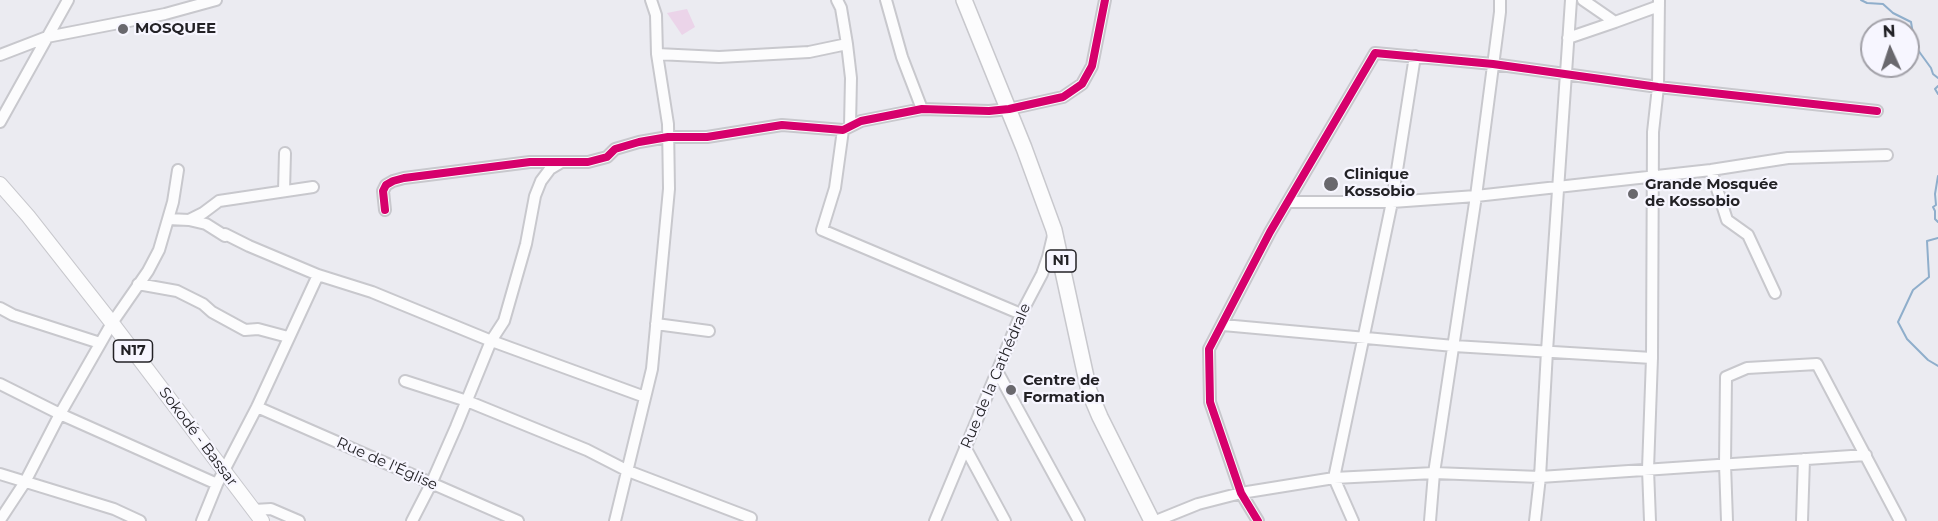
<!DOCTYPE html>
<html>
<head>
<meta charset="utf-8">
<style>
  body { margin:0 }
  #map { position:relative; width:1938px; height:521px; overflow:hidden; background:#ebebf1; font-family:Montserrat,sans-serif }
  canvas { display:block }
  .north { position:absolute; left:1860px; top:18px; width:60px; height:60px; box-sizing:border-box; background:#f7f6ff; border:2px solid #a2a1a8; border-radius:50%; rotate:357deg; font-size:16px; font-weight:700; line-height:24px; text-align:center; color:#232226 }
  .north::after { content:''; display:block; margin:auto; width:21px; height:27px; background:#69686d; clip-path:polygon(50% 0,100% 100%,50% 72%,0 100%) }
</style>
</head>
<body>
<div id="map">
<canvas width="1938" height="521"></canvas>
<div class="north">N</div>
</div>
<script>
const c = document.querySelector('canvas').getContext('2d');
c.lineJoin = 'round';
function fillPath(path, color) { c.fillStyle = color; c.fill(path, 'evenodd'); }
const toPath = rows => new Path2D(rows.map(r => 'M' + r).join(''));
function stroke(path, color, width, dash) { c.strokeStyle = color; c.lineWidth = width; c.lineCap = dash ? 'butt' : 'round'; c.setLineDash(dash || []); c.stroke(path); }
function drawText(font, color, halo, rows, align = 'center') {
  c.font = font + ' Montserrat,sans-serif'; c.lineWidth = 4.5; c.setLineDash([]); c.textBaseline = 'middle'; c.strokeStyle = halo; c.fillStyle = color; for (const [text, x, y, turn = 0] of rows) {
    c.save(); c.translate(x, y); c.rotate((+turn || 0) * Math.PI / 180); c.textAlign = isNaN(turn) ? turn : align; if (halo) c.strokeText(text, 0, 0); c.fillText(text, 0, 0); c.restore();
  }
}
fillPath(toPath([
  [687,9,695,27,682,35,667,13]
]), '#ebd4e9');
stroke(toPath([
  [1861,0,1867,3,1883,4,1893,13,1911,22,1915,46,1931,68,1933,74,1938,78],
  [1938,86,1935,89,1938,94],
  [1938,176,1935,194,1936,205,1933,207,1935,211,1935,219,1938,222],
  [1938,238,1927,241,1929,277,1913,290,1898,322,1907,339,1928,360,1938,366]
]), '#8faecb', 2);
const minor = toPath([
  [837,0,841,8,847,44],
  [886,0,902,57,922,109],
  [1583,0,1615,22,1659,6],
  [1568,38,1615,22],
  [657,54,719,57,809,52,847,44,851,78,850,126],
  [0,55,47,37,165,14,216,0],
  [0,122,68,0],
  [843,130,835,188,822,230,1021,314],
  [1711,170,1727,220,1748,235,1775,293],
  [284,191,285,153],
  [1288,202,1392,202,1476,196,1711,170,1788,158,1887,155],
  [385,210,383,191,386,185,393,181,404,178,530,162,588,162,607,157,615,149,639,142,668,137,707,137,782,125,843,130,861,121,922,109,989,111,1009,109,1063,97,1082,84,1092,66,1105,0],
  [168,219,189,220,206,224,225,236,225,234,249,246,318,275,372,292,489,340,645,397],
  [189,220,203,213,219,201,313,187],
  [138,284,177,291,203,304,212,312,245,330,258,329,288,337],
  [0,308,13,315,100,343],
  [656,324,709,331],
  [1223,325,1454,346,1652,358],
  [997,371,1079,521],
  [405,381,467,401,587,450,628,471,751,518,750,521],
  [0,384,60,414,217,484],
  [257,407,518,521],
  [965,447,1005,521],
  [0,474,114,509,140,521],
  [254,510,271,509,299,521],
  [0,520,25,482,60,414,112,323,148,271,159,250,173,202,178,170],
  [202,521,217,484,257,407,318,275],
  [412,521,431,484,456,427,491,341,504,321,526,244,535,196,541,181,550,169,560,163],
  [615,521,652,369,669,189,668,124,657,54,656,15,651,0],
  [935,521,1021,314,1042,274,1048,257,1053,236],
  [1156,521,1198,504,1241,493,1334,478,1434,473,1540,477,1866,455],
  [1258,521,1241,493,1210,402,1209,349,1270,232,1375,53,1493,64,1658,87,1877,111],
  [1353,521,1334,478,1392,202,1415,56],
  [1430,521,1434,473,1476,196,1500,12,1500,0],
  [1535,521,1540,477,1547,351,1571,0],
  [1650,521,1648,469,1652,358,1653,132,1658,87,1659,0],
  [1727,521,1725,464,1726,377,1747,368,1817,364,1900,521],
  [1802,521,1804,459]
]);
const major = toPath([
  [0,184,28,216,112,323,262,521]
]);
const highway = toPath([
  [964,0,1024,148,1054,230,1089,391,1100,417,1152,521]
]);
stroke(minor, '#c8c8cd', 14);
stroke(major, '#c8c8cd', 16);
stroke(highway, '#c8c8cd', 18);
stroke(minor, '#fcfcfd', 10);
stroke(major, '#fcfcfd', 14);
stroke(highway, '#fcfcfd', 15);
stroke(toPath([
  [385,210,383,191,386,185,393,181,404,178,530,162,588,162,607,157,615,149,639,142,668,137,707,137,782,125,843,130,861,121,922,109,989,111,1009,109,1063,97,1082,84,1092,66,1105,0],
  [1258,521,1241,493,1210,402,1209,349,1270,232,1375,53,1493,64,1658,87,1877,111]
]), '#d6006c', 8);
for (const [x, y, r, color] of [
  [123,29,6,"#69686d"],
  [1331,184,8,"#69686d"],
  [1633,194,6,"#69686d"],
  [1011,390,6,"#69686d"]
]) { const dot = new Path2D(); dot.arc(x, y, r, 0, 2 * Math.PI); c.fillStyle = color; c.fill(dot); stroke(dot, '#f7f6ff', 2); }
for (const [x, y, w] of [
  [1061,261,30],
  [133,351,39]
]) { const box = new Path2D(); box.roundRect(x - w / 2, y - 11, w, 22, 4.5); c.fillStyle = '#f7f6ff'; c.fill(box); stroke(box, '#232226', 1.5); }
drawText('bold 14px', '#232226', null, [
  ["N1",1061,261],
  ["N17",133,351]
]);
drawText('bold 15px', '#232226', '#f7f6ff', [
  ["MOSQUEE",135,29],
  ["Clinique",1344,175],
  ["Kossobio",1344,192],
  ["Grande Mosquée",1645,185],
  ["de Kossobio",1645,202],
  ["Centre de",1023,381],
  ["Formation",1023,398]
], 'left');
drawText('15px', '#232226', '#f7f6ff', [
  ["Rue de la Cathédrale",996,376,-67],
  ["Sokodé - Bassar",198,437,53],
  ["Rue de l'Église",387,464,24]
]);
</script>
</body>
</html>
